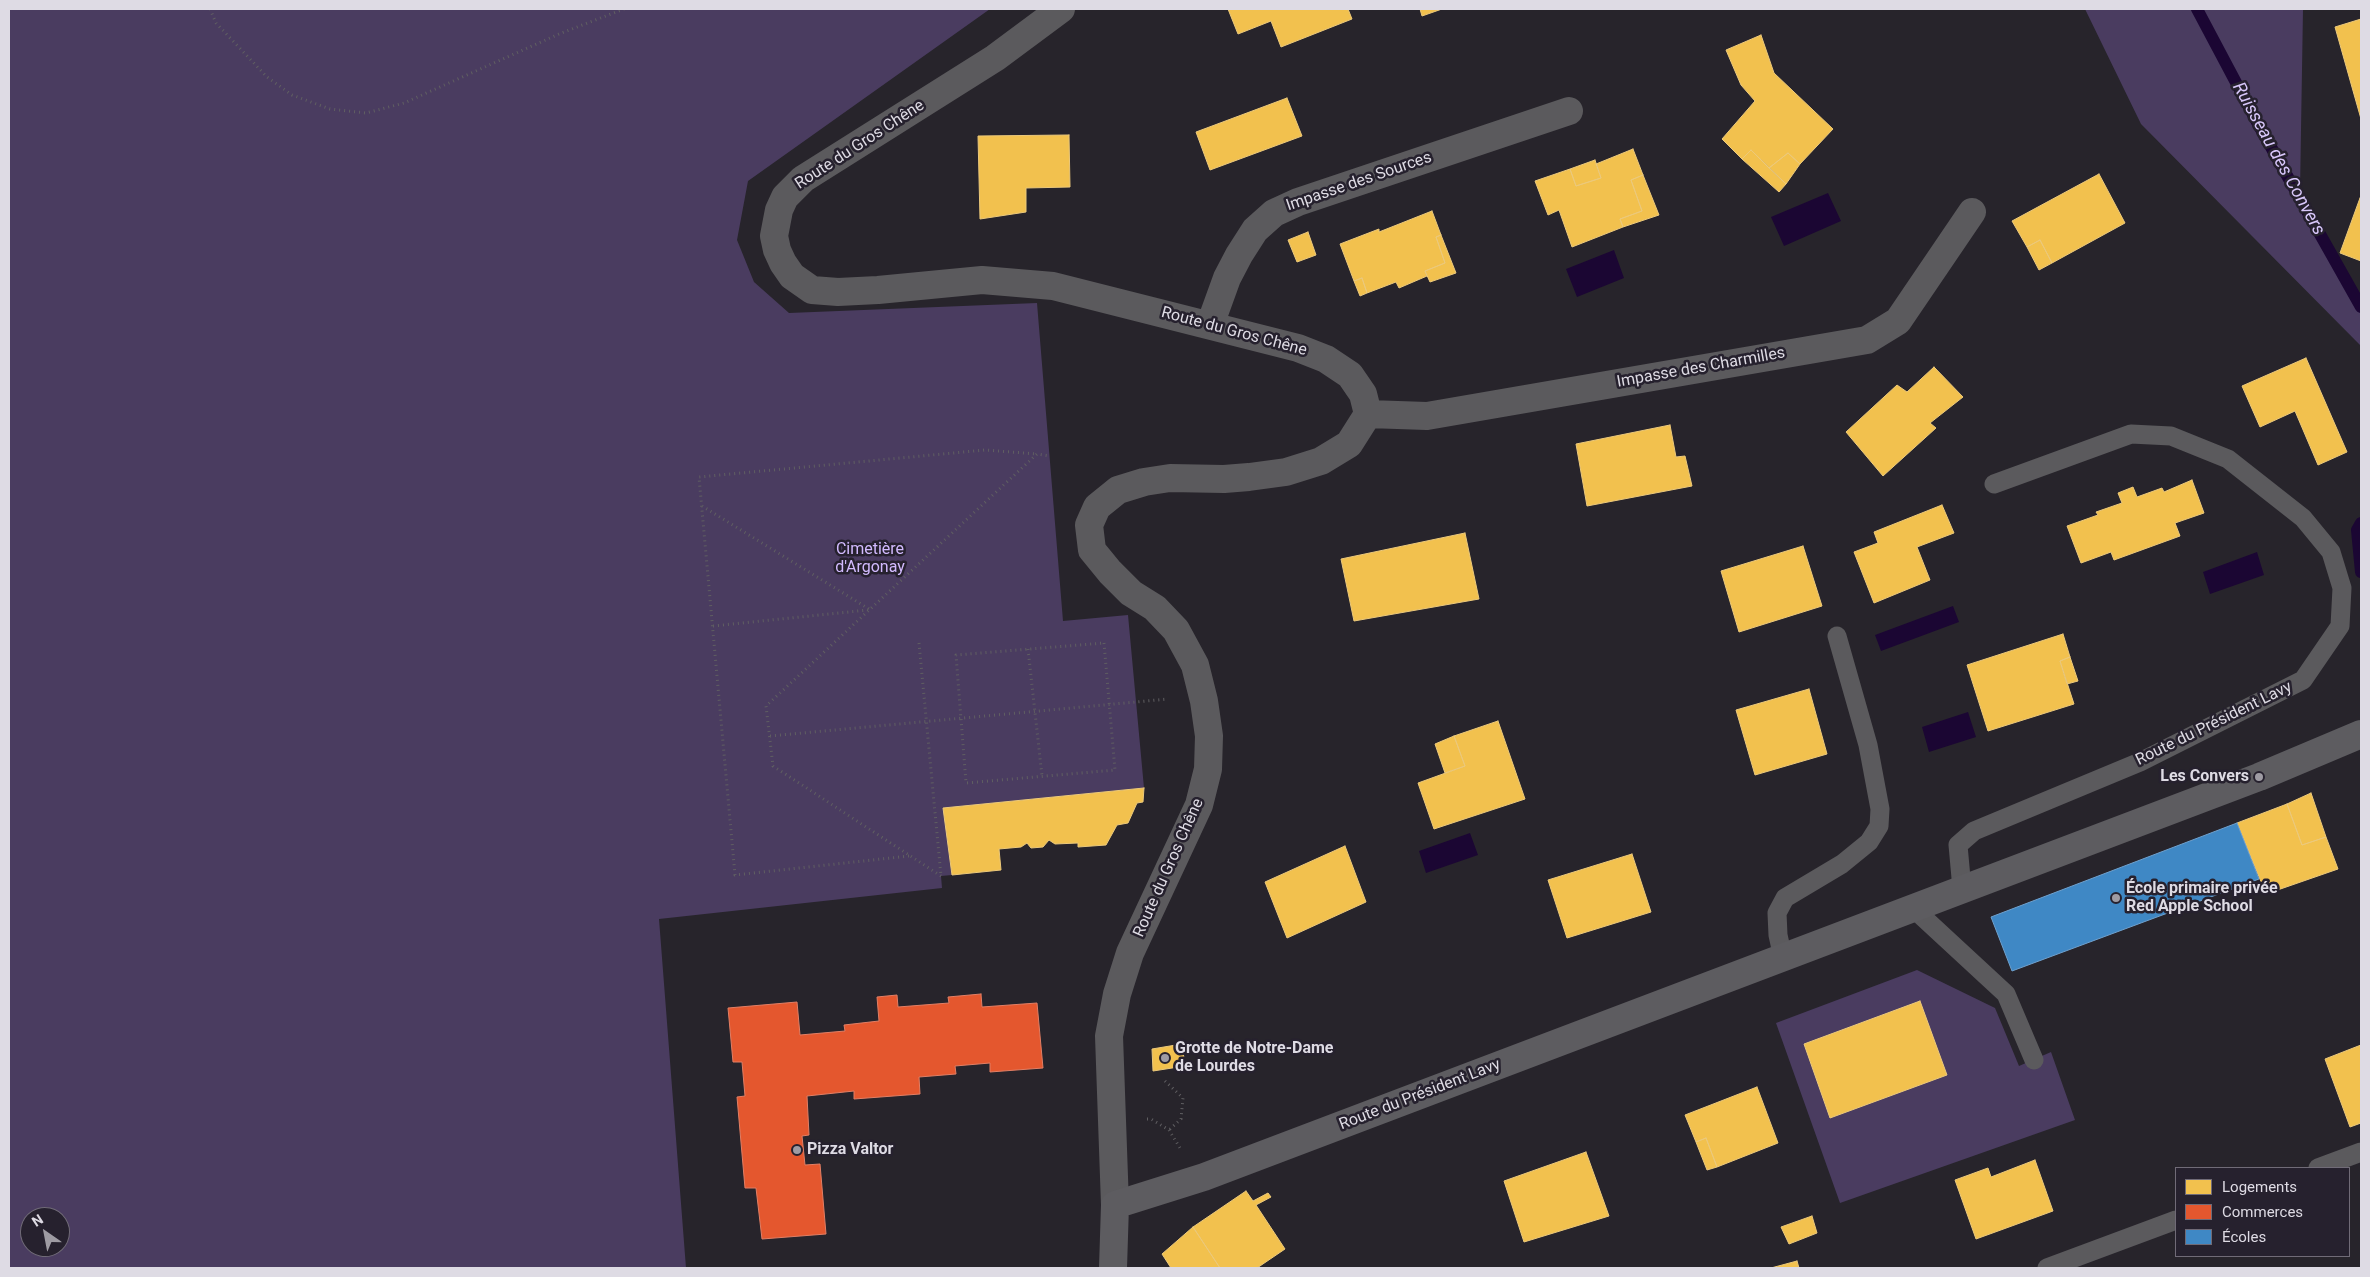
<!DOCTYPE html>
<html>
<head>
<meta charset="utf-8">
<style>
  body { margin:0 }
  #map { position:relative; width:2370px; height:1277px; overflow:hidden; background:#27242b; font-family:Roboto,sans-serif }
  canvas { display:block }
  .frame { position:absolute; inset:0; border:10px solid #dedbe4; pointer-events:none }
  .legend { position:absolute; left:2175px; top:1167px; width:175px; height:90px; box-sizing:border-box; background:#26212e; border:1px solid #706b77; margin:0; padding:6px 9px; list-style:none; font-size:15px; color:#dedbe4 }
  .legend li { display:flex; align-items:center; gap:10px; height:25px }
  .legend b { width:25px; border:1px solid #706b77 }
  .north { position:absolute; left:20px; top:1207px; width:50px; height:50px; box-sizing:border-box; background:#26212e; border:1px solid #706b77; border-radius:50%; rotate:327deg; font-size:14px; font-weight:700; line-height:20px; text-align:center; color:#dedbe4 }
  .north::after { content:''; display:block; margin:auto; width:18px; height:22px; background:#9e9ba3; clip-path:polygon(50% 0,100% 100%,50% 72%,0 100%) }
</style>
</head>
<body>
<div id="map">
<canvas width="2370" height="1277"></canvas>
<div class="frame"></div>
<ul class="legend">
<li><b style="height:14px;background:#f2c14e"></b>Logements</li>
<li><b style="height:14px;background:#e4572e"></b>Commerces</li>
<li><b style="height:14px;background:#3f88c5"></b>Écoles</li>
</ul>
<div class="north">N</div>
</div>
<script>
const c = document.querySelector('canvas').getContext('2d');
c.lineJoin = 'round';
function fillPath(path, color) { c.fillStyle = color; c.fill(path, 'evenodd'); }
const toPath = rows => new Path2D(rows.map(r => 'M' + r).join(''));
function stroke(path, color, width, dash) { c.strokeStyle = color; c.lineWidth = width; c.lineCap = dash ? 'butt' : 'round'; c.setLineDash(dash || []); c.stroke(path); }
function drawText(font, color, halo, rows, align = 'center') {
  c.font = font + ' Roboto,sans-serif'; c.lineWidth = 5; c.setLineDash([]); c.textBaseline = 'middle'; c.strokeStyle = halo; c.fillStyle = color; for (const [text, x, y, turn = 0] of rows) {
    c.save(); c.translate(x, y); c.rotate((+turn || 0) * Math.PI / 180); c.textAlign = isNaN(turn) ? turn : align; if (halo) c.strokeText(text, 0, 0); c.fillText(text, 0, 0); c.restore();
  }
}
fillPath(toPath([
  [9,9,990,9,748,181,737,240,754,282,789,313,1037,303,1063,621,1128,615,1144,788,944,808,952,875,941,876,942,888,659,919,686,1268,9,1268],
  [30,1217,60,1217,60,1247,30,1247],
  [2085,9,2303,9,2300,191,2331,256,2361,307,2361,346,2141,124],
  [1917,970,1995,1008,2019,1066,2051,1052,2075,1120,1840,1203,1776,1023]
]), '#4a3c60');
fillPath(toPath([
  [1828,193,1841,221,1784,246,1771,217],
  [1614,250,1624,278,1577,297,1566,269],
  [2257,552,2264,575,2210,594,2203,572],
  [1953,606,1959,622,1881,651,1875,635],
  [1968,712,1976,737,1929,752,1922,727],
  [1470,833,1478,855,1426,873,1419,851]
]), '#1b0633');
const homes = toPath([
  [1228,9,1348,9,1352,19,1281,47,1271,21,1238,34,1228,9],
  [1420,9,1442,9,1422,16,1420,9],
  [2361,19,2361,119,2335,27,2361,19],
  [1761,35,1774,73,1833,129,1800,164,1788,153,1769,168,1751,150,1742,159,1722,139,1755,101,1741,85,1726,50,1761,35],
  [1287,98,1302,136,1210,170,1196,132,1287,98],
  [1069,135,1070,187,1026,188,1026,212,980,219,978,136,1069,135],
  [1633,149,1643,175,1631,180,1642,211,1620,219,1623,227,1572,247,1559,210,1548,215,1535,181,1570,169,1576,186,1601,178,1596,164,1633,149],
  [1751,150,1786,184,1779,192,1742,159,1751,150],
  [1788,153,1800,164,1786,184,1769,168,1788,153],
  [1595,160,1601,178,1576,186,1570,169,1595,160],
  [2099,174,2125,223,2052,263,2040,240,2027,247,2012,221,2099,174],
  [1643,175,1659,215,1623,227,1620,219,1642,211,1631,180,1643,175],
  [2360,198,2361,198,2361,261,2340,253,2360,198],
  [1432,211,1441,235,1436,237,1445,263,1425,271,1427,276,1399,288,1396,282,1367,293,1362,278,1354,281,1340,244,1379,229,1379,232,1432,211],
  [1308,232,1316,255,1297,262,1288,240,1308,232],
  [1441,235,1456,273,1430,282,1425,271,1445,263,1436,237,1441,235],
  [2040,240,2052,263,2039,270,2027,247,2040,240],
  [1362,278,1367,293,1360,296,1354,281,1362,278],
  [2306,358,2347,452,2318,465,2295,411,2260,427,2242,386,2306,358],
  [1934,367,1963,397,1930,423,1936,428,1883,476,1846,432,1897,385,1907,392,1934,367],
  [1670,425,1676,457,1685,456,1692,486,1587,506,1576,444,1670,425],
  [2192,480,2204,513,2175,523,2180,536,2114,560,2111,552,2081,563,2067,526,2098,515,2096,512,2122,503,2118,493,2133,487,2137,497,2162,488,2164,492,2192,480],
  [1942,505,1954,533,1917,547,1930,580,1874,603,1854,552,1878,543,1874,532,1942,505],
  [1465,533,1479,599,1354,621,1341,559,1465,533],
  [1803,546,1822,606,1739,632,1721,571,1803,546],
  [2063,634,2070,657,2060,661,2074,704,1988,731,1967,665,2063,634],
  [2070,657,2078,681,2067,684,2060,661,2070,657],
  [1809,689,1827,754,1755,775,1736,710,1809,689],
  [1498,721,1525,799,1434,829,1418,783,1465,766,1454,736,1498,721],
  [1454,736,1465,766,1445,773,1435,744,1454,736],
  [1144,788,1143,802,1137,803,1128,823,1117,825,1106,845,1078,847,1078,843,1055,844,1049,840,1043,847,1031,848,1027,843,1021,847,999,849,1001,870,952,875,943,808,1144,788],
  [2311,793,2326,837,2302,845,2287,804,2311,793],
  [2287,804,2302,845,2326,837,2338,869,2266,894,2237,823,2287,804],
  [1345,846,1366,902,1287,938,1265,882,1345,846],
  [1632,854,1651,912,1567,938,1548,880,1632,854],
  [1920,1001,1947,1075,1830,1118,1804,1044,1920,1001],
  [1182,1044,1185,1066,1153,1071,1152,1049,1182,1044],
  [2361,1045,2361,1123,2350,1127,2325,1059,2361,1045],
  [1757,1087,1778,1143,1717,1167,1706,1138,1696,1142,1685,1115,1757,1087],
  [1706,1138,1717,1167,1707,1170,1696,1142,1706,1138],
  [1586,1152,1609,1216,1524,1242,1504,1181,1586,1152],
  [2035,1160,2053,1211,1976,1239,1955,1180,1988,1168,1991,1177,2035,1160],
  [1246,1191,1253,1201,1268,1193,1271,1197,1256,1205,1285,1249,1257,1268,1220,1268,1193,1227,1246,1191],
  [1812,1216,1817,1233,1789,1244,1781,1227,1812,1216],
  [1193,1227,1220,1268,1171,1268,1162,1254,1193,1227],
  [1797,1261,1799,1268,1771,1268,1797,1261]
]);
fillPath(homes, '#f2c14e');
stroke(homes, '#ecc97b', 1);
const shops = toPath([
  [981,994,982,1007,1037,1003,1043,1068,990,1072,990,1063,955,1066,956,1074,919,1077,920,1094,854,1099,854,1091,807,1096,809,1135,802,1136,805,1165,820,1164,826,1234,762,1239,756,1188,745,1188,737,1097,745,1096,742,1062,733,1062,728,1008,797,1002,800,1035,845,1031,844,1025,879,1021,877,997,897,995,898,1007,949,1003,948,997,981,994]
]);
fillPath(shops, '#e4572e');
stroke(shops, '#e27f65', 1);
const schools = toPath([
  [2237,823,2259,879,2012,971,1991,917,2237,823]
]);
fillPath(schools, '#3f88c5');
stroke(schools, '#6fa1ce', 1);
stroke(toPath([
  [2197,9,2258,124,2361,307],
  [2361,523,2357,530,2361,572]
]), '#1b0633', 12);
stroke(toPath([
  [210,9,216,23,267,77,292,95,330,109,366,113,404,103,559,34,624,9],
  [702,506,869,609],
  [713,626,868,610],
  [919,643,941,876],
  [1104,643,1115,770,966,783,956,655,1104,643],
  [1028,649,1042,776],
  [770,736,1168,699],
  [909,856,735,875,699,477,985,450,1037,454],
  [941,876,773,766,766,706,1037,454,1050,456],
  [1165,1081,1183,1098,1181,1119,1169,1130],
  [1147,1119,1151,1119,1169,1130,1180,1148]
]), '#605f62', 3, [1, 4]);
stroke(toPath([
  [1962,889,1958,845,1974,831,2140,762,2303,680,2340,626,2342,588,2331,552,2303,518,2228,459,2171,436,2131,434,1994,484],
  [1913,908,2006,994,2034,1060],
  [1783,958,1778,935,1777,913,1785,898,1842,864,1869,842,1879,826,1880,809,1868,745,1837,636],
  [2318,1168,2361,1152],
  [2047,1268,2176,1220]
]), '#5b5a5d', 19);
stroke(toPath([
  [1061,9,995,58,803,179,785,197,779,210,774,236,777,250,783,263,792,276,812,290,838,292,878,290,982,280,1053,286,1298,348,1326,359,1350,375,1363,394,1368,414,1349,444,1321,461,1286,472,1249,477,1224,479,1170,478,1144,482,1118,490,1097,507,1089,525,1092,550,1110,572,1131,593,1155,608,1176,630,1195,665,1204,701,1209,736,1208,769,1199,805,1130,953,1117,994,1109,1036,1115,1205],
  [1210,325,1227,278,1239,255,1255,230,1274,213,1298,202,1569,111],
  [1368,414,1427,416,1867,340,1898,321,1972,212]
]), '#5b5a5d', 28);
stroke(toPath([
  [1113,1268,1115,1205,1204,1177,2259,777,2361,734]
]), '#5d5c60', 28);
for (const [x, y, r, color] of [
  [2259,777,5,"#9e9ba3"],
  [2116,898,5,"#9e9ba3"],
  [1165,1058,5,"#9e9ba3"],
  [797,1150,5,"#9e9ba3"]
]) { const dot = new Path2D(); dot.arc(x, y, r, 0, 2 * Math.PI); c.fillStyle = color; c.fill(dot); stroke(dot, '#26212e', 2); }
drawText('16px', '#dedbe4', '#26212e', [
  ["Route du Gros Chêne",860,145,-33],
  ["Impasse des Sources",1359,182,-19],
  ["Route du Gros Chêne",1234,332,15],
  ["Impasse des Charmilles",1701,368,-10],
  ["Route du Président Lavy",2214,724,-26],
  ["Route du Gros Chêne",1169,868,-66],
  ["Route du Président Lavy",1420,1095,-21]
]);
drawText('16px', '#d2bafe', '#26212e', [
  ["Cimetière",870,550],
  ["d'Argonay",870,568]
]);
drawText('bold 16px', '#dedbe4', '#26212e', [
  ["Les Convers",2249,777,"right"],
  ["École primaire privée",2126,889],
  ["Red Apple School",2126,907],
  ["Grotte de Notre-Dame",1175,1049],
  ["de Lourdes",1175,1067],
  ["Pizza Valtor",807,1150]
], 'left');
drawText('italic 18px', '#d8c7fa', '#26212e', [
  ["Ruisseau des Convers",2278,159,61]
]);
</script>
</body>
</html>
